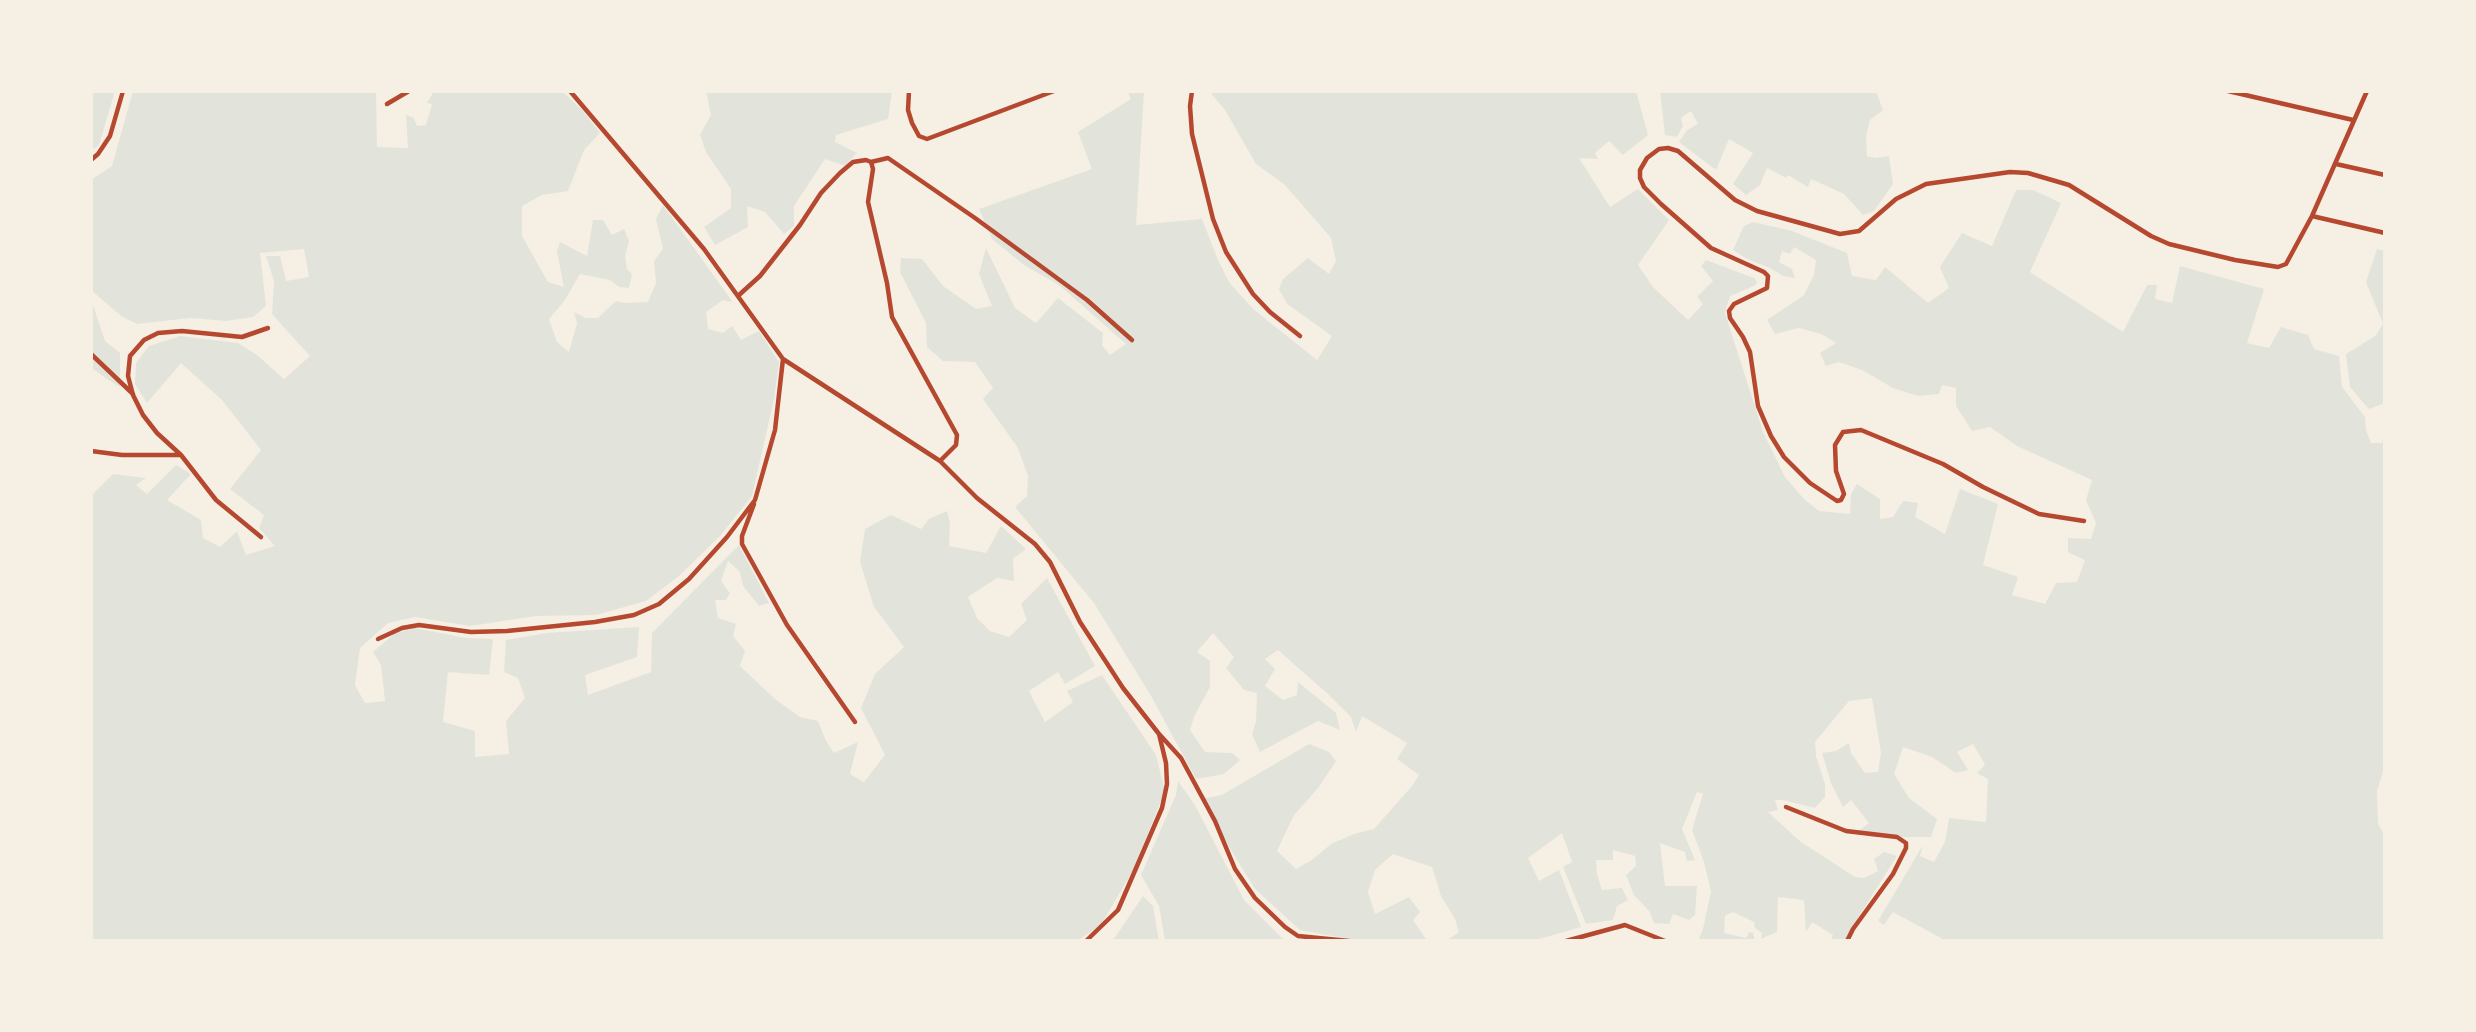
<!DOCTYPE html>
<html>
<head>
<meta charset="utf-8">
<style>
  body { margin:0 }
  #map { position:relative; width:2476px; height:1032px; overflow:hidden; background:#f6efe4; font-family:Poppins,sans-serif }
  canvas { display:block }
  .frame { position:absolute; inset:0; border:93px solid #f6efe4; pointer-events:none }
</style>
</head>
<body>
<div id="map">
<canvas width="2476" height="1032"></canvas>
<div class="frame"></div>
</div>
<script>
const c = document.querySelector('canvas').getContext('2d');
c.lineJoin = 'round';
function fillPath(path, color) { c.fillStyle = color; c.fill(path, 'evenodd'); }
const toPath = rows => new Path2D(rows.map(r => 'M' + r).join(''));
function stroke(path, color, width, dash) { c.strokeStyle = color; c.lineWidth = width; c.lineCap = dash ? 'butt' : 'round'; c.setLineDash(dash || []); c.stroke(path); }
fillPath(toPath([
  [91,91,115,91,99,145,91,151],
  [133,91,376,91,377,147,408,148,406,115,414,118,417,126,426,125,432,104,427,103,434,91,562,91,583,111,600,133,584,150,568,191,542,195,522,206,522,236,548,282,564,287,557,252,560,242,587,256,593,220,603,220,612,235,624,229,629,241,625,256,627,269,632,274,629,288,619,287,610,280,580,274,565,300,549,319,557,342,569,352,577,323,574,312,586,318,598,318,616,301,625,303,648,302,656,283,654,261,663,249,656,219,663,205,732,301,730,302,723,300,706,312,708,329,723,333,732,326,741,340,759,331,779,362,774,399,752,496,720,536,679,576,646,601,596,615,536,616,470,626,415,617,388,623,360,648,355,685,365,703,385,701,381,665,373,652,395,633,415,628,466,638,493,639,489,675,448,672,443,722,475,731,475,757,509,754,506,721,525,698,518,678,504,672,506,640,547,633,639,627,637,657,585,675,588,695,651,672,652,633,739,545,769,603,759,606,743,586,740,572,728,561,721,581,730,593,726,600,715,600,718,618,736,624,733,636,745,651,740,666,775,699,800,717,818,721,826,741,834,753,858,742,850,774,864,782,885,755,861,708,875,674,904,647,874,607,860,562,865,529,891,515,921,529,929,519,947,511,950,522,949,546,986,553,1001,526,1026,549,1013,559,1014,581,997,578,968,597,977,618,990,631,1009,637,1027,620,1021,604,1047,578,1095,666,1065,684,1058,672,1029,691,1045,722,1073,702,1067,691,1102,675,1156,755,1165,791,1134,868,1101,925,1077,941,91,941,91,496,113,474,146,478,136,485,147,494,176,465,191,474,167,500,201,520,203,538,220,547,237,531,246,555,275,546,259,528,264,515,230,489,261,450,222,400,181,363,147,403,135,384,136,363,149,346,180,336,238,343,257,355,284,379,310,356,272,314,274,281,266,256,280,256,286,281,309,277,304,249,260,253,266,306,253,317,226,321,190,318,137,324,121,316,91,290,91,180,112,166],
  [706,91,892,91,888,119,836,135,835,142,857,153,845,166,825,159,794,206,794,226,784,234,765,212,747,206,748,227,715,245,704,227,731,208,731,189,706,152,700,135,711,115],
  [1127,91,1144,91,1136,225,1202,219,1218,260,1229,282,1253,309,1317,360,1332,336,1287,304,1279,289,1283,279,1308,258,1329,274,1336,261,1331,238,1284,184,1256,164,1225,110,1209,91,1636,91,1648,135,1623,155,1609,141,1595,153,1598,159,1579,158,1610,207,1638,189,1669,220,1638,265,1653,287,1688,320,1703,304,1697,297,1713,281,1701,266,1706,260,1754,278,1757,281,1756,285,1730,296,1725,313,1763,432,1785,477,1804,499,1819,511,1850,514,1851,494,1857,484,1880,499,1880,519,1893,517,1903,501,1918,503,1915,517,1945,534,1960,489,1998,504,1983,565,2018,577,2012,595,2045,604,2056,583,2077,582,2085,560,2068,552,2068,538,2091,539,2096,523,2086,500,2092,480,2017,446,1990,427,1972,431,1956,406,1956,388,1942,385,1939,394,1918,396,1893,388,1862,370,1839,362,1826,366,1820,353,1836,343,1821,334,1799,328,1775,334,1767,320,1804,295,1814,275,1816,260,1794,247,1790,254,1782,251,1779,262,1792,269,1795,278,1783,276,1770,268,1747,259,1733,250,1744,226,1753,222,1792,231,1847,253,1852,276,1876,280,1885,267,1928,303,1949,288,1940,267,1962,233,1992,246,2016,190,2033,190,2061,203,2030,272,2123,332,2147,285,2157,285,2155,299,2172,303,2180,266,2264,289,2247,343,2269,348,2281,327,2308,335,2314,349,2339,356,2342,387,2365,417,2366,430,2371,443,2382,443,2385,433,2385,765,2377,791,2378,824,2385,836,2385,941,1941,941,1941,938,1893,912,1884,925,1878,921,1923,845,1920,856,1934,862,1945,842,1949,818,1986,822,1988,779,1977,773,1985,765,1973,744,1957,752,1968,770,1956,773,1932,757,1903,747,1894,774,1909,798,1937,819,1931,837,1870,837,1860,830,1869,823,1851,800,1843,807,1831,783,1822,753,1836,751,1849,743,1851,753,1865,773,1878,772,1881,753,1872,698,1849,701,1815,742,1816,756,1825,784,1825,797,1815,808,1783,800,1775,800,1778,810,1768,812,1801,842,1855,877,1864,878,1878,871,1874,859,1884,852,1897,856,1854,924,1847,941,1831,941,1833,935,1812,922,1806,932,1804,900,1778,897,1777,932,1761,939,1762,933,1755,928,1754,922,1733,912,1725,916,1724,933,1746,938,1749,932,1753,933,1755,941,1698,941,1703,929,1711,891,1704,862,1692,830,1703,794,1697,792,1682,829,1695,860,1687,861,1685,852,1660,843,1665,886,1697,886,1695,915,1689,920,1673,914,1669,924,1654,923,1650,912,1634,895,1626,875,1636,866,1635,856,1613,850,1613,860,1596,860,1597,874,1602,890,1622,888,1628,900,1617,906,1613,920,1586,924,1563,867,1572,862,1562,833,1528,858,1539,881,1559,870,1581,927,1532,941,1446,941,1459,932,1455,919,1441,896,1432,867,1393,854,1375,870,1368,892,1375,914,1409,897,1420,912,1413,920,1426,939,1358,941,1300,930,1255,889,1213,821,1202,799,1222,795,1309,744,1329,752,1336,761,1319,787,1294,815,1277,851,1296,869,1312,860,1331,844,1354,834,1374,829,1412,786,1419,775,1397,759,1407,743,1362,716,1356,732,1351,717,1329,695,1278,650,1265,659,1275,669,1265,686,1283,700,1297,695,1298,682,1336,713,1340,730,1318,721,1260,752,1252,734,1256,721,1257,693,1244,690,1226,668,1234,657,1213,633,1197,652,1210,661,1210,687,1194,717,1190,730,1205,752,1232,753,1240,760,1224,774,1196,779,1151,696,1094,603,1015,507,1027,496,1028,476,1018,448,983,399,993,388,975,362,943,361,927,347,926,323,900,272,901,258,922,259,943,286,976,309,992,306,979,274,986,248,1015,308,1036,323,1058,298,1103,333,1102,345,1110,355,1126,344,1059,285,1024,265,992,239,979,209,1092,169,1078,132,1131,99],
  [1660,91,1876,91,1883,110,1870,120,1866,136,1867,156,1876,158,1889,156,1893,184,1874,211,1863,215,1844,194,1811,179,1808,187,1788,175,1786,178,1767,168,1760,185,1746,195,1733,184,1753,153,1729,139,1716,170,1679,142,1687,130,1698,124,1691,111,1681,118,1683,126,1677,137,1665,135],
  [2377,249,2385,251,2385,403,2369,409,2350,387,2346,354,2375,336,2383,324,2366,282],
  [93,305,105,341,120,353,120,387,107,379,93,369,91,364,91,307],
  [1178,781,1195,805,1244,900,1285,941,1165,941,1159,906,1141,875,1176,795],
  [1143,896,1153,906,1159,941,1110,941,1116,936]
]), '#e2e4dc');
stroke(toPath([
  [570,91,704,249,783,359,940,461,977,498,1035,544,1050,562,1080,622,1123,688,1159,734,1166,763,1167,784,1162,808,1118,910,1086,941],
  [909,91,908,110,912,123,919,136,927,139,1054,91],
  [1192,91,1190,106,1192,134,1213,219,1226,252,1253,294,1270,312,1300,336],
  [2228,91,2353,120],
  [387,104,409,91],
  [91,160,98,154,110,136,123,91],
  [871,162,888,158,975,218,1087,300,1132,340],
  [2336,164,2385,175],
  [2312,216,2385,233],
  [739,295,760,276,800,225,821,193,840,173,853,162,866,160,871,162,873,169,868,202,887,283,892,317,957,435,956,445,940,461],
  [91,354,133,394],
  [91,451,122,455,181,455,216,500,261,537],
  [181,455,157,433,143,415,133,395,128,376,130,356,144,340,158,333,182,331,242,337,268,328],
  [754,504,742,536,742,544,787,625,855,722],
  [2084,521,2039,514,1983,487,1943,464,1861,430,1843,432,1835,445,1836,471,1844,494,1841,500,1837,501,1810,483,1784,457,1771,436,1758,406,1750,352,1743,337,1730,318,1729,311,1734,304,1767,288,1768,276,1764,272,1711,248,1661,204,1644,187,1640,178,1640,170,1647,158,1659,149,1668,148,1678,151,1735,200,1757,211,1840,234,1859,231,1896,199,1926,184,2010,172,2028,173,2069,185,2151,236,2169,244,2235,260,2278,267,2286,264,2312,216,2367,91],
  [378,639,402,628,419,625,471,632,507,631,595,622,634,615,659,604,689,579,727,537,755,500,775,430,783,359],
  [1160,735,1181,758,1215,821,1235,869,1255,898,1285,927,1298,936,1349,941],
  [1786,807,1846,831,1897,837,1906,843,1906,848,1893,874,1853,929,1847,941],
  [1566,941,1625,925,1665,941]
]), '#b5482f', 4.5);
</script>
</body>
</html>
